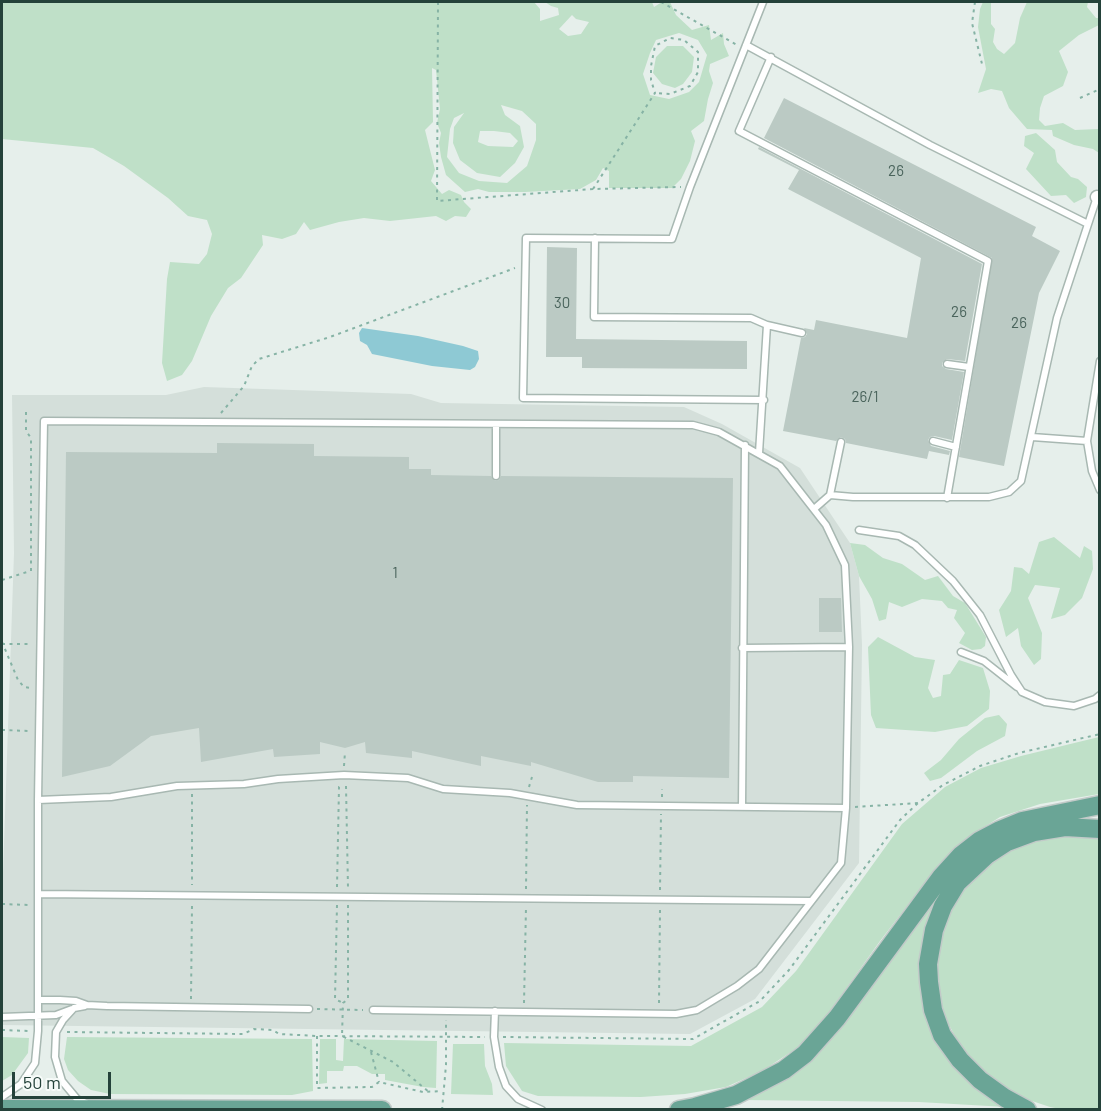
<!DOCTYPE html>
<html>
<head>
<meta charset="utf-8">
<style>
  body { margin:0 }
  #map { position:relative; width:1101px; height:1111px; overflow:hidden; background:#e6efeb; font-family:Barlow,sans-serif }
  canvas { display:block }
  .frame { position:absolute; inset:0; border:3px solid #24423a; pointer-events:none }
  .scale { position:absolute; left:12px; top:1072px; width:99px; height:27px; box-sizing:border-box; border:3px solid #24423a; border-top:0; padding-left:8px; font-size:18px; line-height:21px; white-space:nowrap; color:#24423a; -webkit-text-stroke:4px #f7fbf9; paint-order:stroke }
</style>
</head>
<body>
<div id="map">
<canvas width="1101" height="1111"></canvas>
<div class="frame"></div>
<div class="scale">50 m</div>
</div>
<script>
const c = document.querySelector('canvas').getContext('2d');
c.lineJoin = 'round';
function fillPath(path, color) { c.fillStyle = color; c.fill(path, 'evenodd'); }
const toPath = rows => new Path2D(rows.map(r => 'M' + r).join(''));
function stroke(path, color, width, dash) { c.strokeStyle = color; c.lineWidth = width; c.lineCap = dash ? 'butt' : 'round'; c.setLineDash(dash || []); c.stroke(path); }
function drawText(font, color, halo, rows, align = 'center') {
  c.font = font + ' Barlow,sans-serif'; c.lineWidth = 4.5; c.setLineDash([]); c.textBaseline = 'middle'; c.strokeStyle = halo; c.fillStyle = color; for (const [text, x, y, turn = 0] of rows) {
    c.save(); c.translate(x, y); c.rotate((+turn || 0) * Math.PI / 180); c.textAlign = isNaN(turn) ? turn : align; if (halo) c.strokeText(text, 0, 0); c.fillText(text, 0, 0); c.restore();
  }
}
fillPath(toPath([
  [204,387,411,394,441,403,684,407,722,424,800,468,850,543,859,576,862,645,859,863,755,999,690,1034,2,1025,2,902,14,553,12,395,166,395]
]), '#d4dfda');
fillPath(toPath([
  [2,2,534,2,540,9,540,21,559,15,558,8,551,6,545,2,652,2,654,7,662,2,670,2,676,15,692,30,709,25,711,40,723,33,724,44,729,56,710,64,709,71,713,83,708,99,704,121,691,131,695,141,690,161,681,179,672,188,609,188,609,171,603,168,596,180,580,189,525,192,489,192,478,189,465,192,446,175,441,157,439,143,441,133,437,123,440,109,436,70,432,68,433,122,425,130,435,170,431,181,442,194,449,190,461,195,464,202,471,209,466,217,455,216,446,221,436,216,390,221,364,218,339,222,310,230,304,222,296,234,282,239,262,235,263,245,241,278,228,288,211,316,192,361,182,375,167,381,162,363,167,279,170,262,199,264,207,254,212,234,207,220,188,216,168,198,124,166,93,148,2,139],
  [572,15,576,19,589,22,581,34,568,36,559,29],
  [679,33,698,40,707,55,699,82,689,92,669,99,650,95,643,74,650,53,656,40],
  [501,105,522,111,536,124,536,140,527,166,507,183,479,181,459,173,447,157,450,129,454,118,464,113,454,127,453,143,460,160,477,173,500,177,515,163,524,147,520,126,505,115],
  [494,131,510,133,518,141,513,147,488,146,478,142,480,131],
  [983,2,991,2,991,24,995,29,993,42,997,49,1004,54,1015,43,1020,18,1027,2,1088,2,1087,7,1096,18,1099,18,1099,25,1079,35,1059,51,1068,72,1063,86,1044,96,1040,108,1039,120,1045,126,1063,123,1075,130,1099,129,1099,153,1093,149,1074,145,1053,136,1052,130,1027,129,1009,108,1002,91,991,89,978,93,986,69,978,27,980,9],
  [667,46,683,46,694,57,692,72,683,84,675,88,662,84,653,73,656,57],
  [1036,133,1055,150,1057,162,1071,177,1078,179,1087,187,1086,197,1074,203,1066,195,1051,196,1026,169,1034,153,1024,146,1025,136],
  [1054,537,1080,558,1084,546,1092,551,1093,569,1082,598,1065,615,1051,619,1060,588,1035,585,1028,598,1042,633,1041,659,1034,665,1021,646,1018,628,1006,637,999,610,1011,591,1014,567,1022,568,1029,574,1039,542],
  [850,543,865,545,883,558,902,564,925,580,938,576,953,596,965,603,986,637,985,646,981,649,972,650,959,643,965,633,954,618,957,610,948,608,942,601,922,599,902,607,889,602,886,619,879,621,872,599,859,576],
  [878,637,915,657,935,660,928,688,933,698,941,696,943,675,950,674,959,660,983,668,990,691,989,709,967,726,935,732,876,728,871,715,868,647],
  [999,715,1007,724,1005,736,977,751,941,778,930,781,924,773,941,760,959,739,985,718],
  [1099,737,1099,794,1040,804,1000,817,967,838,940,863,880,941,822,1022,797,1048,762,1071,726,1087,685,1094,641,1097,538,1096,522,1091,506,1066,504,1043,691,1046,762,1007,796,971,902,824,945,787,981,768,1021,756],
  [1072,834,1099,837,1099,1109,1060,1109,1050,1107,1026,1099,997,1083,972,1061,957,1040,945,1017,939,995,935,965,939,936,948,913,962,889,997,856,1022,844,1043,838],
  [953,873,926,927,922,947,921,968,931,1024,1006,1107,919,1102,742,1100,779,1080],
  [2,1037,29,1038,28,1053,12,1075,2,1081],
  [67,1037,312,1039,313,1091,292,1095,110,1094,91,1090,78,1081,68,1070,64,1059],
  [320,1039,336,1039,336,1060,343,1061,344,1039,437,1041,436,1088,423,1087,385,1080,385,1074,372,1074,357,1066,344,1066,343,1071,327,1071,327,1083,319,1084],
  [453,1044,484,1044,485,1066,492,1084,493,1095,451,1094]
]), '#bfe0c8');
fillPath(toPath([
  [362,328,418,336,463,346,478,351,479,359,475,367,470,370,432,366,372,354,367,345,360,341,359,333]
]), '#8ec9d4');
fillPath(toPath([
  [784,98,1036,227,1032,236,1060,251,1039,293,1004,466,959,457,992,258,764,138],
  [759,147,982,264,965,361,947,359,942,363,942,366,946,369,964,372,952,440,934,436,930,437,928,440,931,446,950,451,949,455,929,451,927,459,846,443,845,439,841,437,836,441,783,431,801,338,805,337,807,334,804,328,814,330,816,320,907,338,921,258,788,189,799,170,758,149],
  [547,247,577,248,576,339,747,341,747,369,582,368,582,357,546,357],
  [217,443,314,444,314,456,409,457,409,469,431,469,431,475,491,476,495,481,499,480,501,476,733,478,729,778,633,776,633,782,598,782,531,762,531,766,481,756,481,766,412,751,412,758,366,753,365,742,345,748,320,742,320,754,274,757,273,749,201,762,199,728,151,736,110,766,62,777,66,452,217,453],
  [819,598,841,598,842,632,819,632]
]), '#bbcac4');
const service = toPath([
  [763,2,690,187,672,239,526,238,523,398,764,400],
  [746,45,930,145,1088,224],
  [771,57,739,131,988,261,947,498],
  [595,238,594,317,751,318,767,325,759,453],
  [767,325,802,333],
  [1100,361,1087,441,1092,471,1100,490],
  [947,364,969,367],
  [1032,437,1087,441],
  [933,441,956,447],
  [496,476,496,424],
  [830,495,841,442],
  [814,509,830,495,853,497,989,497,1009,492,1021,481,1057,318,1097,197],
  [859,530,899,536,915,545,953,581,980,615,1011,675,1022,692,1045,702,1074,706,1095,699,1100,695],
  [742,648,849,647],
  [961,652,984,661,1017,687],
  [38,800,111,797,177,786,244,784,278,779,344,775,408,778,443,789,510,793,577,805,846,808],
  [742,807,745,445],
  [38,894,810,901],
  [38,1000,60,1000,76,1001,87,1005,107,1006,309,1009],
  [85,1006,74,1008,63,1020,56,1032,55,1057,62,1081,77,1099,86,1103],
  [495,1011,494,1037,499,1067,506,1086,518,1099,542,1110],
  [2,1017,56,1015,72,1009],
  [2,1097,21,1084,35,1063,38,1031,38,800,44,421,693,425,719,432,780,466,826,525,845,565,849,647,846,808,841,863,759,969,737,986,697,1010,676,1014,373,1010]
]);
const minor = toPath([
  [1097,197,1100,198]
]);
const primary = toPath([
  [2,1109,382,1110],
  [679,1110,695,1107,736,1095,784,1070,805,1054,837,1018,941,877,961,855,979,841,1000,830,1022,821,1100,805],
  [1027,1110,1005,1098,980,1080,960,1060,942,1035,933,1010,929,982,928,964,934,930,943,906,957,883,987,855,1007,842,1034,832,1065,827,1100,829]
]);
stroke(service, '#a8b8b2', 9);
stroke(minor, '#a8b8b2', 15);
stroke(primary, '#c2cac8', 21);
stroke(toPath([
  [438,2,437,201,593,189,681,187],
  [661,2,737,45],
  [975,2,972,23,982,64],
  [1080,98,1100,89],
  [593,189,655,93,651,80,651,66,655,46,670,38,684,40,698,52,698,72,690,86,670,94,655,93],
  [26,412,26,431,31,438,31,571],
  [221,413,244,386,252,366,259,359,330,337,515,268],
  [2,580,30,571],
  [2,642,18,680,24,687,31,688],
  [2,644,32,644],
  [2,730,30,731],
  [344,766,345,752],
  [346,786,348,888],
  [529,787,532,777],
  [192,794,192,885],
  [662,797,662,789],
  [855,807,918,803],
  [337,887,339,787,341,786],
  [526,889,527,805],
  [660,890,661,814],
  [2,904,29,905],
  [337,905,335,999,343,1003],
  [348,905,348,999,343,1003,342,1036,393,1062,429,1092],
  [191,999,192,905],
  [524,1003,526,907],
  [659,1003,660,910],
  [317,1009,363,1010],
  [2,1030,29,1031],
  [67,1032,243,1034,254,1029,273,1030,279,1034,317,1036,485,1037],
  [317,1036,317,1088,372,1087,379,1082,423,1092,442,1091],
  [503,1037,693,1039,760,1001,789,970,900,820,918,803,943,785,980,766,1019,753,1100,734],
  [371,1052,379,1082],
  [442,1110,446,1065,446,1020]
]), '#86b3a5', 2, [3, 4.5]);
stroke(service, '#fff', 6);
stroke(minor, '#fff', 12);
stroke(primary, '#6aa596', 18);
drawText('15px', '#4a645c', null, [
  ["26",896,171],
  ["30",562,303],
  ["26",959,312],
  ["26",1019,323],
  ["26/1",865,397],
  ["1",395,573]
]);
</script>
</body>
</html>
